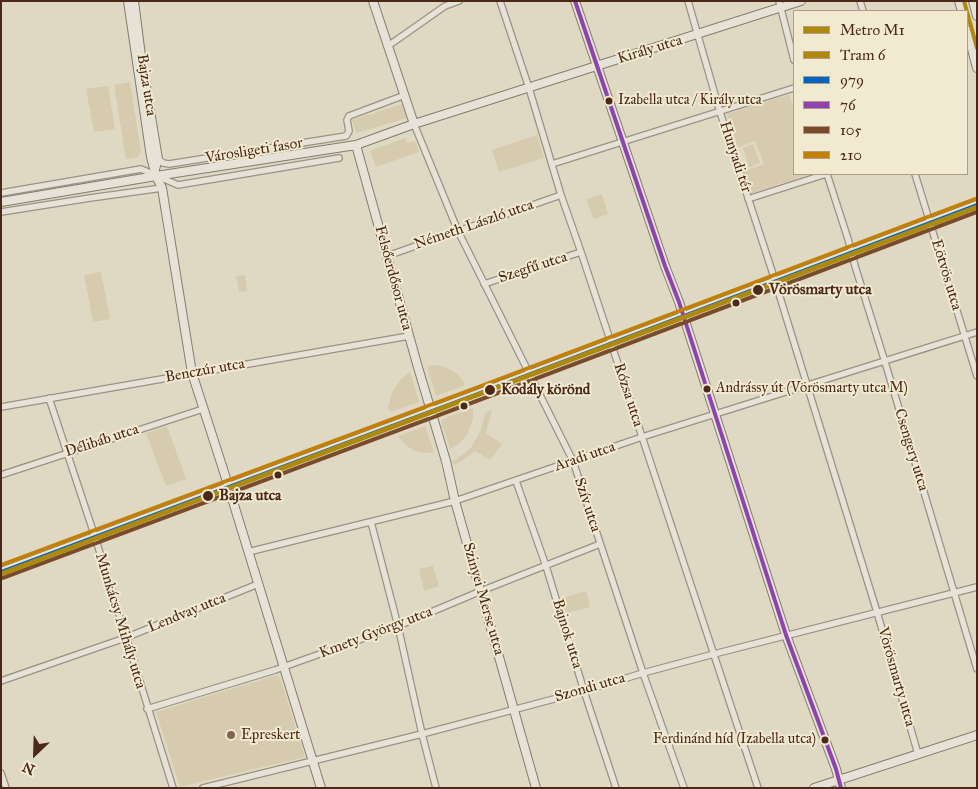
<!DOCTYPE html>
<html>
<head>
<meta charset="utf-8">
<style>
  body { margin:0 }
  #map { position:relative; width:978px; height:789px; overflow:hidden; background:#dfd9c3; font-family:"IM FELL Great Primer",serif }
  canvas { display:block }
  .frame { position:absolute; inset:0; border:2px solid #4b2818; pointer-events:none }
  .legend { position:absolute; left:793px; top:10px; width:175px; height:165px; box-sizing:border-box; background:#f1ead1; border:1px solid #af9c87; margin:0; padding:6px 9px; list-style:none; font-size:15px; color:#4b2818 }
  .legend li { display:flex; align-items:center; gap:10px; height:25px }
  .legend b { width:25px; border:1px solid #af9c87 }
  .north { position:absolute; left:10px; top:729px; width:50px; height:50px; -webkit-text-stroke:4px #f1ead1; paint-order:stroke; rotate:204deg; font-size:14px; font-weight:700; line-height:20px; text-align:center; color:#4b2818 }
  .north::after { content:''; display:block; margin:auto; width:18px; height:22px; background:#4b2818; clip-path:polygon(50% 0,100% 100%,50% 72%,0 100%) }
</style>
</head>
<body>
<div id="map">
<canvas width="978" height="789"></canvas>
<div class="frame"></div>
<ul class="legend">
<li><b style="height:6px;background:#ae890b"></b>Metro M1</li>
<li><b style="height:6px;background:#ae890b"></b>Tram 6</li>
<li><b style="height:6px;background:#0065bd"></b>979</li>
<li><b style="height:6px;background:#8e44ad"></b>76</li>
<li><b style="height:6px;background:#7a4b2a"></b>105</li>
<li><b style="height:6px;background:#c38007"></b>210</li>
</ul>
<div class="north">N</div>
</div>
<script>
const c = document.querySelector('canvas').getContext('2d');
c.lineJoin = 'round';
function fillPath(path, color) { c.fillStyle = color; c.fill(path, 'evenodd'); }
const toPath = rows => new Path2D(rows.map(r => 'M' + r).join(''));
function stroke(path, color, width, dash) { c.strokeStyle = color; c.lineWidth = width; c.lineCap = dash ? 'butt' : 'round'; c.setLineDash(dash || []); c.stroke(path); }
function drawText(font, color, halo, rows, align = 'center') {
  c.font = font + ' "IM FELL Great Primer",serif'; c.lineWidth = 4; c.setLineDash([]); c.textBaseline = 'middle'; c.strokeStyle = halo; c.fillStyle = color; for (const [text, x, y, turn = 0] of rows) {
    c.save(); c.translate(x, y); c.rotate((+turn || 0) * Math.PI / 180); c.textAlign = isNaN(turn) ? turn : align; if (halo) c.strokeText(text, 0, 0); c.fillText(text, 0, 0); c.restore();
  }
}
fillPath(toPath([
  [130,82,141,152,138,157,126,159,114,85],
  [108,86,115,129,94,132,86,89],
  [789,95,794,110,794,174,811,174,749,194,742,172,764,164,755,141,738,147,727,114],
  [402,104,407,118,356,133,352,120],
  [537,135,544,158,499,172,492,150],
  [405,138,407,143,415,141,419,152,376,167,370,151],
  [753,144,760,163,749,167,743,148],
  [601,194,602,195,608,214,594,219,586,199],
  [101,272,110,319,93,322,84,275],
  [245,275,247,291,239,292,236,276],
  [439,365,449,369,459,375,465,385,436,396,427,366],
  [410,372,419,402,391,412,388,409,392,392,401,379],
  [473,408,473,419,467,435,460,443,450,449,441,421,448,417],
  [492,410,486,433,502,444,490,460,475,451,470,455,460,462,453,465,452,461,458,458,471,448,481,430,485,413],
  [167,426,186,479,166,486,146,433],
  [425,426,434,452,424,453,415,451,407,446,398,436],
  [433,566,439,586,424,591,419,569],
  [586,591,590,607,564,614,559,599],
  [277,675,280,677,305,757,180,787,156,712]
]), '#d6cbae');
const street = toPath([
  [500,1,529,88,561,195,581,252,758,788],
  [688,1,720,112,771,268,877,612,918,754],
  [779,1,794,60],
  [860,1,863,11],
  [388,46,445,6,459,1],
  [414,124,458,231,573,461,643,673,684,788],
  [158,159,163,163,169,164,346,136,349,131,347,120,349,116,405,95],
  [552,164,794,88],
  [827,174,848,239,855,266,885,362,977,669],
  [915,174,977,376],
  [1,193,141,169,178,185,339,158],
  [748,199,826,174],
  [1,212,90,198,162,188],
  [387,256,561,195],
  [484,284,581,252],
  [49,398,95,537,173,788],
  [1,407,409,336],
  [1,475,203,409],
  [516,481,546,566,584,691,616,788],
  [371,522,398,626,422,734,436,788],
  [248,552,455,501,642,437,977,332],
  [1,681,125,638,258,584],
  [147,709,275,670,398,626,481,591,600,544],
  [1,773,6,788],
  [203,788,422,734,584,691,643,673,714,654,977,587]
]);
const secondary = toPath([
  [128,1,151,157,156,176,162,188,192,373,223,469,321,788],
  [134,1,141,56,158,159,155,169],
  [373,1,414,124],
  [575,1,665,266,679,302,786,635,836,769,841,788],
  [959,1,962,11],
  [973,1,977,16],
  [967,30,977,68],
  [356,145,417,364,446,461,455,501,536,788],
  [1,202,156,176,356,145,414,124,801,1],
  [1,572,483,392,977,205],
  [814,788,977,735]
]);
stroke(street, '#9a9284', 8);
stroke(secondary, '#847b6e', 10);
stroke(street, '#e6e2d7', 5.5);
stroke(secondary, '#e6e2d7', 8);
stroke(toPath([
  [1,572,483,392,977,205]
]), '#0065bd', 4);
stroke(toPath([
  [575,1,665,266,679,302,786,635,836,769,841,788]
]), '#8e44ad', 4);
stroke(toPath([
  [3,578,485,398,977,212]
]), '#7a4b2a', 4);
stroke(toPath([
  [1,565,481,386,975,199]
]), '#c38007', 4);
stroke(toPath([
  [964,1,977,48]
]), '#ae890b', 4);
stroke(toPath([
  [1,574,977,207]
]), '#ae890b', 5);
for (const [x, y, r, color] of [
  [609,101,4.5,"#4b2818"],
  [758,290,6,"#4b2818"],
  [736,303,4.5,"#4b2818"],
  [707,389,4.5,"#4b2818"],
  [490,390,6,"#4b2818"],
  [464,406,4.5,"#4b2818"],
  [278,475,4.5,"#4b2818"],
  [208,496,6,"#4b2818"],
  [231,735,5,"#7f6654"],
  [825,740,4.5,"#4b2818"]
]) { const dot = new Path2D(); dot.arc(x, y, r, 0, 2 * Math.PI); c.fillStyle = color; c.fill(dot); stroke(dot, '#f1ead1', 2); }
drawText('14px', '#4b2818', '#f1ead1', [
  ["Izabella utca / Király utca",618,101],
  ["Andrássy út (Vörösmarty utca M)",716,389],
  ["Ferdinánd híd (Izabella utca)",816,740,"right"]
], 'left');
drawText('15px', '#4b2818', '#f1ead1', [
  ["Király utca",650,50,-17],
  ["Bajza utca",146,85,81],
  ["Városligeti fasor",254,151,-9],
  ["Hunyadi tér",735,157,72],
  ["Németh László utca",474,225,-19],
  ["Szegfű utca",533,268,-18],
  ["Eötvös utca",946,275,73],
  ["Felsőerdősor utca",393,278,75],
  ["Benczúr utca",205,371,-10],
  ["Rózsa utca",628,395,72],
  ["Délibáb utca",102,441,-18],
  ["Csengery utca",911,450,73],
  ["Aradi utca",585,457,-19],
  ["Szív utca",587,505,72],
  ["Szinyei Merse utca",483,599,74],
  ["Lendvay utca",187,613,-22],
  ["Munkácsy Mihály utca",120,621,73],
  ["Kmety György utca",376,633,-21],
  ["Bajnok utca",567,634,73],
  ["Vörösmarty utca",896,677,74],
  ["Szondi utca",590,688,-16]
]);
drawText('bold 15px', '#4b2818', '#f1ead1', [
  ["Vörösmarty utca",769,290],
  ["Kodály körönd",501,390],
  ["Bajza utca",219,496]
], 'left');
drawText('15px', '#4b2818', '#f1ead1', [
  ["Epreskert",241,735]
], 'left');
</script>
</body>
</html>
